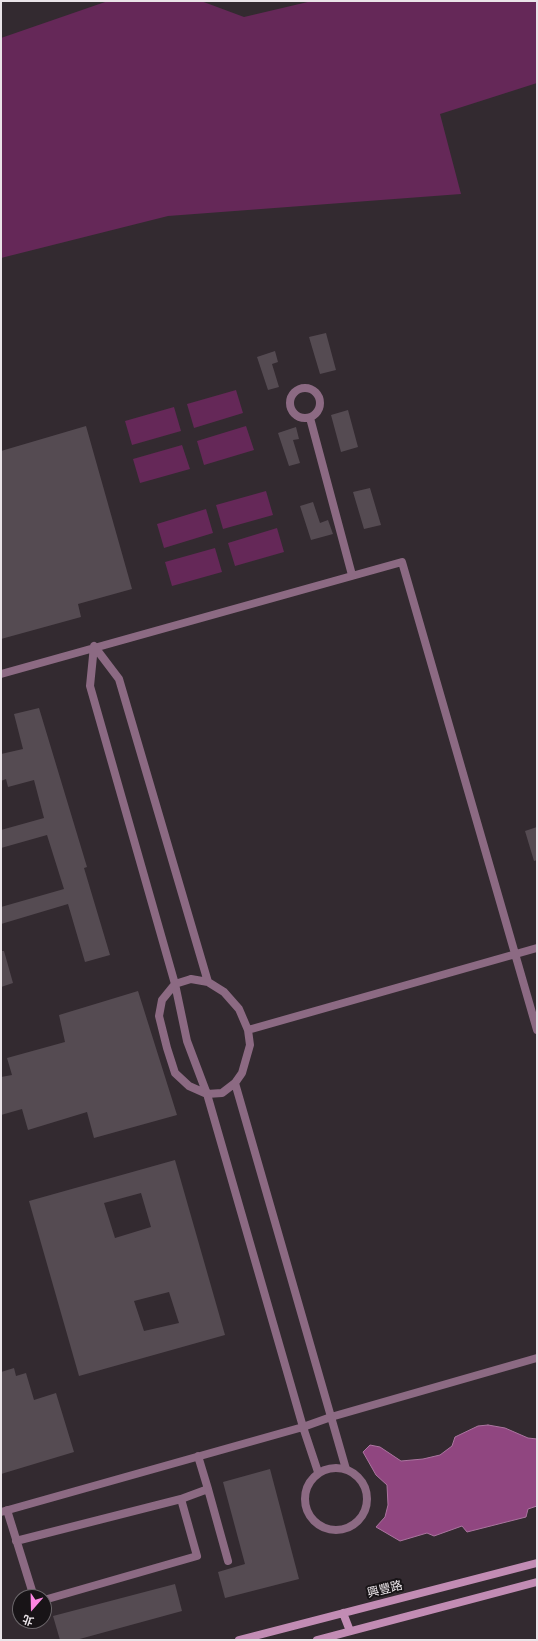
<!DOCTYPE html>
<html>
<head>
<meta charset="utf-8">
<style>
  body { margin:0 }
  #map { position:relative; width:538px; height:1641px; overflow:hidden; background:#332a30; font-family:"Source Serif 4","Noto Sans TC",serif }
  canvas { display:block }
  .frame { position:absolute; inset:0; border:2px solid #eae4e8; pointer-events:none }
  .north { position:absolute; left:12px; top:1589px; width:40px; height:40px; box-sizing:border-box; background:#181417; border:1px solid #6c676b; border-radius:50%; rotate:200deg; font-size:11px; font-weight:700; line-height:16px; text-align:center; color:#eae4e8 }
  .north::after { content:''; display:block; margin:auto; width:14px; height:18px; background:#fd86e2; clip-path:polygon(50% 0,100% 100%,50% 72%,0 100%) }
</style>
</head>
<body>
<div id="map">
<canvas width="538" height="1641"></canvas>
<div class="frame"></div>
<div class="north">北</div>
</div>
<script>
const c = document.querySelector('canvas').getContext('2d');
c.lineJoin = 'round';
function fillPath(path, color) { c.fillStyle = color; c.fill(path, 'evenodd'); }
const toPath = rows => new Path2D(rows.map(r => 'M' + r).join(''));
function stroke(path, color, width, dash) { c.strokeStyle = color; c.lineWidth = width; c.lineCap = dash ? 'butt' : 'round'; c.setLineDash(dash || []); c.stroke(path); }
function drawText(font, color, halo, rows, align = 'center') {
  c.font = font + ' "Source Serif 4","Noto Sans TC",serif'; c.lineWidth = 4; c.setLineDash([]); c.textBaseline = 'middle'; c.strokeStyle = halo; c.fillStyle = color; for (const [text, x, y, turn = 0] of rows) {
    c.save(); c.translate(x, y); c.rotate((+turn || 0) * Math.PI / 180); c.textAlign = isNaN(turn) ? turn : align; if (halo) c.strokeText(text, 0, 0); c.fillText(text, 0, 0); c.restore();
  }
}
fillPath(toPath([
  [108,1,201,1,244,17,312,1,537,1,537,83,440,114,461,194,168,216,1,258,1,38],
  [236,390,243,413,194,428,187,404],
  [174,407,181,431,132,445,125,421],
  [246,426,254,450,204,465,197,441],
  [182,445,190,469,140,483,133,459],
  [266,491,273,515,223,529,216,505],
  [206,509,213,533,164,548,157,524],
  [277,528,284,552,235,566,228,543],
  [215,548,222,572,172,586,165,562]
]), '#652858');
const water = toPath([
  [488,1425,505,1428,528,1438,537,1439,537,1506,528,1509,526,1517,467,1532,462,1526,434,1536,427,1533,400,1541,376,1527,385,1517,388,1505,387,1485,376,1475,363,1452,370,1445,380,1447,401,1461,423,1459,440,1455,452,1446,455,1437,478,1426,488,1425]
]);
fillPath(water, '#904680');
stroke(water, '#ab759f', 1);
fillPath(toPath([
  [326,333,336,370,320,374,309,337],
  [275,351,278,362,272,364,279,387,268,390,257,357],
  [348,410,358,447,341,452,331,415],
  [86,426,132,589,78,604,81,617,1,639,1,451],
  [296,427,299,439,293,440,300,463,289,466,278,433],
  [370,488,381,525,364,529,353,492],
  [313,502,320,523,328,520,333,534,311,540,300,506],
  [39,708,87,867,84,868,110,955,85,962,68,904,1,924,1,907,64,889,47,835,1,848,1,830,44,818,34,780,8,787,6,779,1,781,1,754,23,749,14,714],
  [537,827,537,860,534,861,525,831],
  [1,951,4,951,13,983,1,987],
  [138,991,177,1115,94,1138,87,1112,28,1130,22,1109,1,1115,1,1077,12,1075,7,1058,65,1042,59,1015],
  [175,1160,225,1335,79,1376,29,1201],
  [141,1193,151,1227,115,1238,104,1203],
  [169,1292,179,1323,144,1331,134,1301],
  [14,1368,16,1376,26,1373,34,1400,56,1393,74,1452,1,1474,1,1372],
  [270,1469,299,1579,225,1598,218,1572,245,1564,223,1482],
  [175,1584,182,1611,76,1640,60,1640,53,1616]
]), '#554b52');
stroke(toPath([
  '290 403a15 15 0 1 1 30 0a15 15 0 1 1-30 0Z',
  [310,418,352,575],
  [1,674,402,562,537,1030],
  [191,979,208,982,224,992,239,1009,248,1030,250,1045,242,1073,235,1083,222,1093,207,1094,189,1086,175,1073,167,1048,159,1016,162,1000,175,984,191,979],
  [208,982,119,679,94,646,90,686,175,984,187,1041,207,1094,303,1427,318,1472],
  [248,1030,537,948],
  [235,1083,346,1469],
  '305 1499a31 31 0 1 1 62 0a31 31 0 1 1-62 0Z',
  [208,1489,228,1561],
  [181,1499,208,1489,198,1456],
  [7,1510,34,1597],
  [1,1512,303,1427,331,1417,537,1358],
  [16,1541,181,1499,197,1556,44,1600]
]), '#8c6a83', 8);
stroke(toPath([
  [343,1613,350,1631],
  [239,1640,537,1563],
  [317,1640,537,1582]
]), '#c28cb4', 8);
drawText('12px', '#eae4e8', '#181417', [
  ["興豐路",385,1590,-14]
]);
</script>
</body>
</html>
